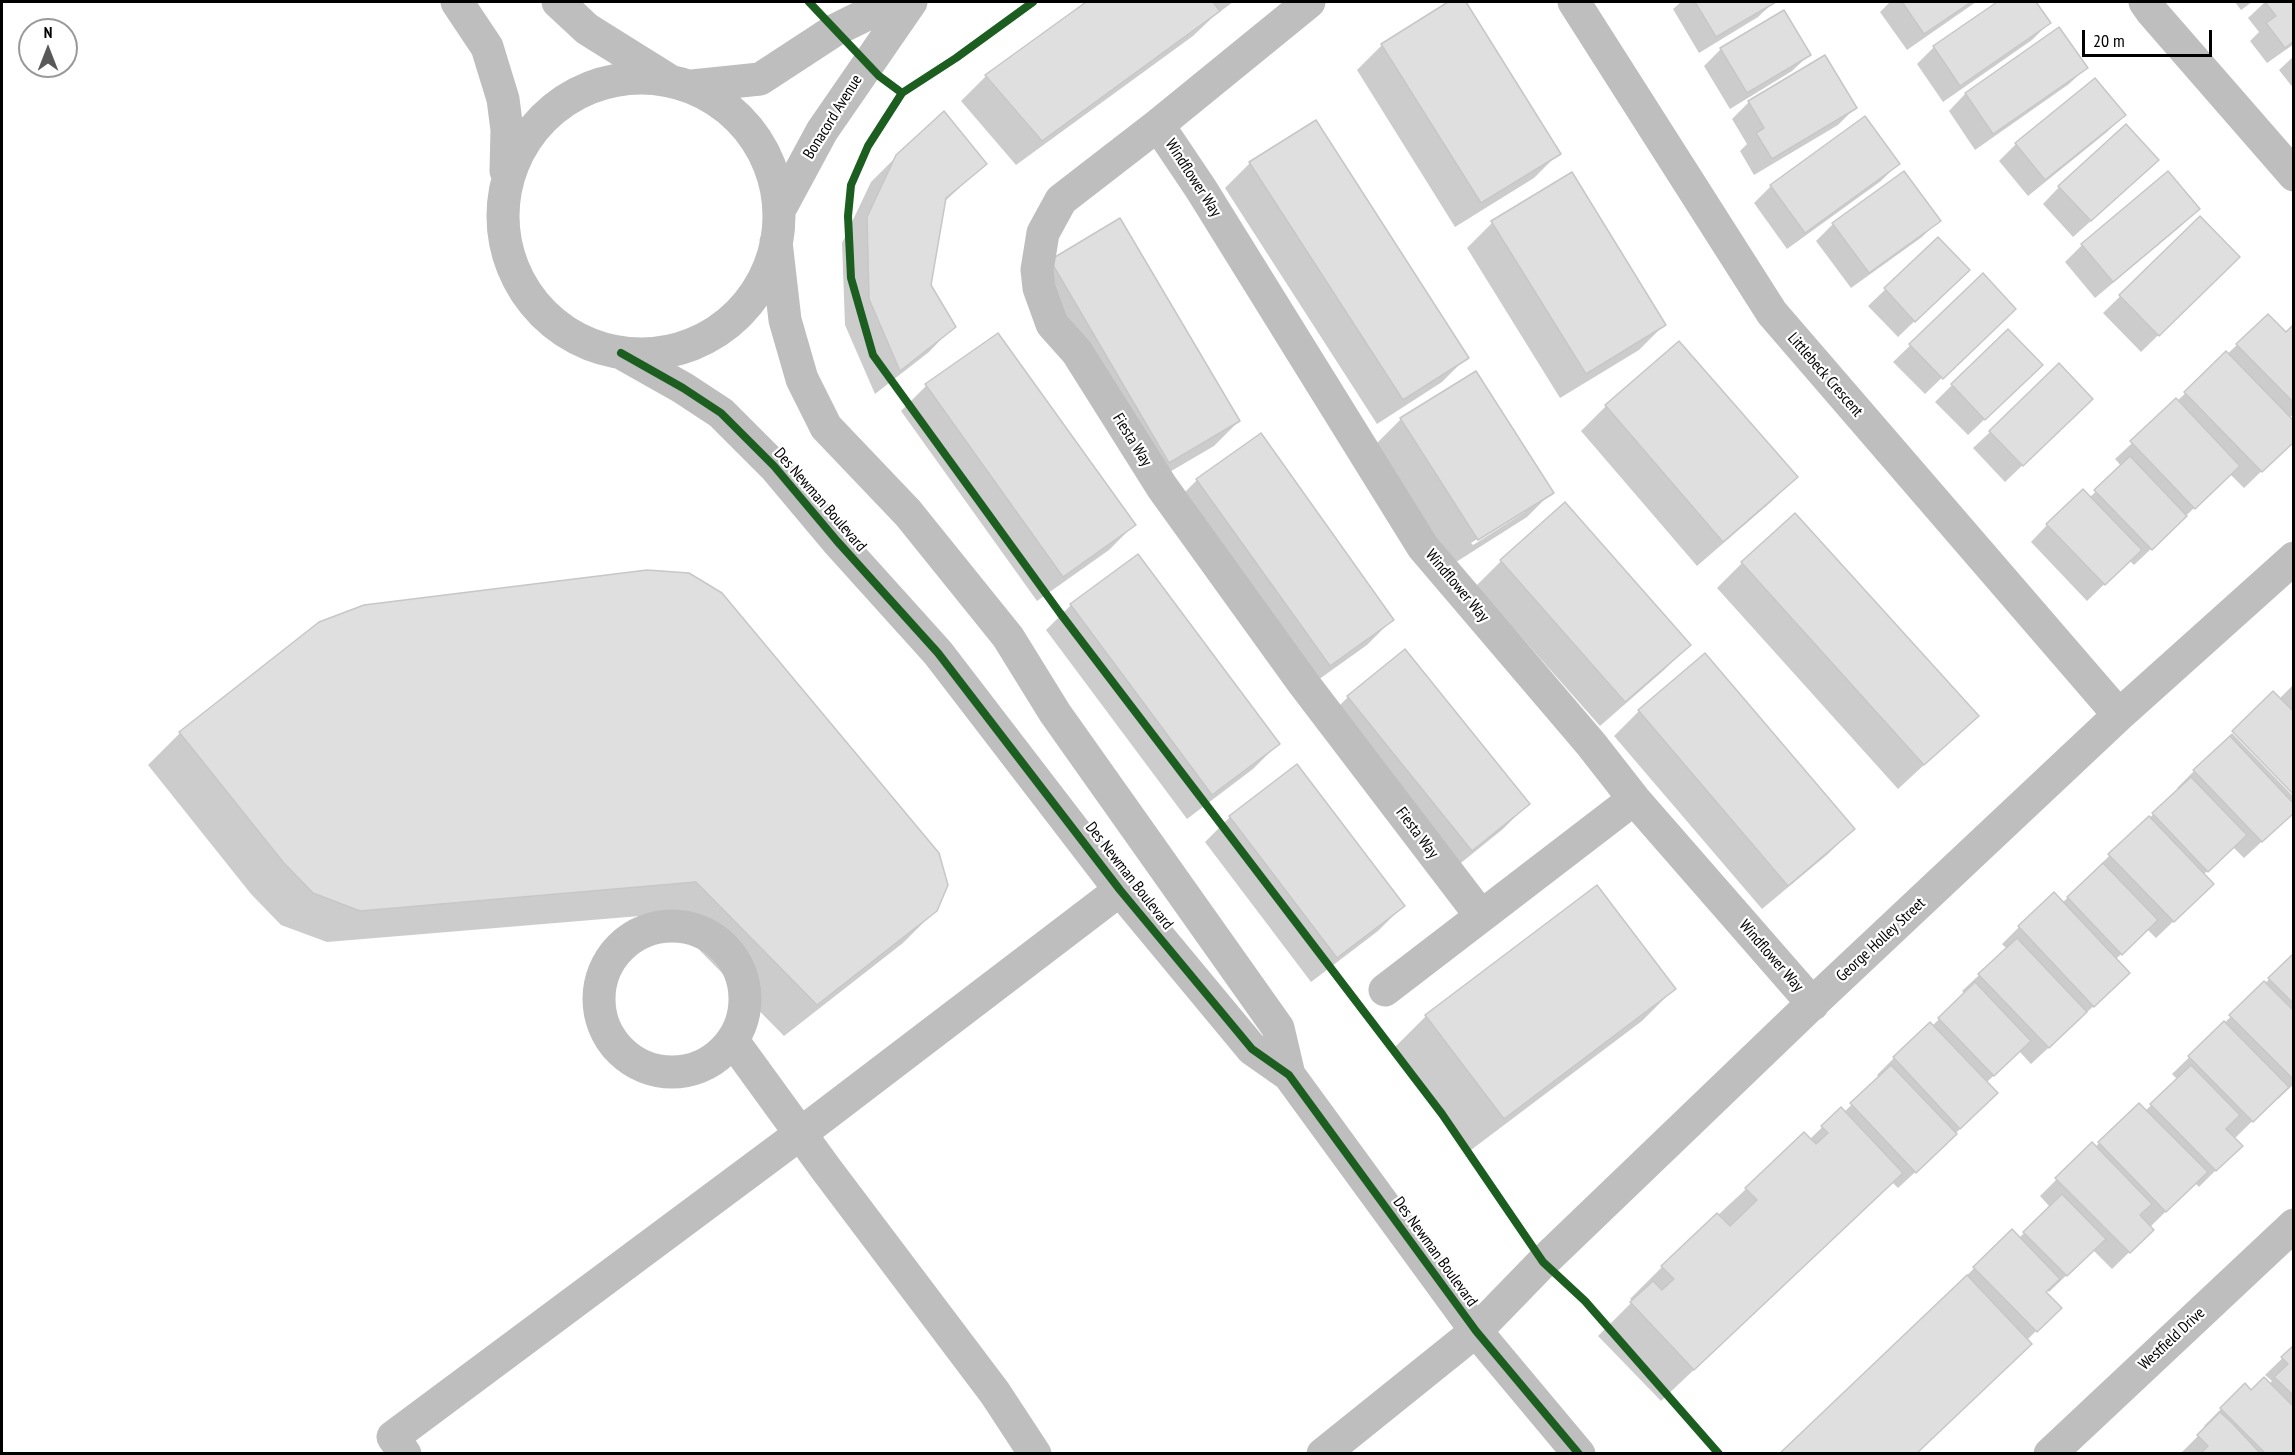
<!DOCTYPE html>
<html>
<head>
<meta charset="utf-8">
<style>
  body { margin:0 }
  #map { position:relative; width:2295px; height:1455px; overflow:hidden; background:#fff; font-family:"PT Sans Narrow",sans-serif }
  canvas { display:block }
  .frame { position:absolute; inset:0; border:3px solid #000; pointer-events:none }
  .north { position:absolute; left:18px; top:18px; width:60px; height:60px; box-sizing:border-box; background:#fff; border:2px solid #999; border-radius:50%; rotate:0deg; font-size:16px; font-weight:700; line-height:24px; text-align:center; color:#000 }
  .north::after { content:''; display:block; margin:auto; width:21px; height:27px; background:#595959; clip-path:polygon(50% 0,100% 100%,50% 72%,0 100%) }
  .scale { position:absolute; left:2082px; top:30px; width:130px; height:27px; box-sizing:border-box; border:3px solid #000; border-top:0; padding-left:8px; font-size:18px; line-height:21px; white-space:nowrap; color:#000; -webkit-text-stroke:4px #fff; paint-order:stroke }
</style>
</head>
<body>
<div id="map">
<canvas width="2295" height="1455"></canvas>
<div class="frame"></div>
<div class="north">N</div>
<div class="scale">20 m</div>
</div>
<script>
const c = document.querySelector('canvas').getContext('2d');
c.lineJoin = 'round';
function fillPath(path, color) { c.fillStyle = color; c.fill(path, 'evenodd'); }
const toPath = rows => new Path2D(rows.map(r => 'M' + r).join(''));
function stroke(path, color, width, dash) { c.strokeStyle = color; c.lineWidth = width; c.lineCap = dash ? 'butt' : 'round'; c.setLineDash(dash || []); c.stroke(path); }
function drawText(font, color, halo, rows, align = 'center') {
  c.font = font + ' "PT Sans Narrow",sans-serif'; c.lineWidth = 4.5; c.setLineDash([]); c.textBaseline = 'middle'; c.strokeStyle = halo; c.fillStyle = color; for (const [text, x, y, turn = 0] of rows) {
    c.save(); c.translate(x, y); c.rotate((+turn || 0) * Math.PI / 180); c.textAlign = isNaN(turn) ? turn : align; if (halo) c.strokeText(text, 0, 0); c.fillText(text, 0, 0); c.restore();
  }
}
fillPath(toPath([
  [1088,2,1233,2,1213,17,1193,36,1016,165,961,101,986,76],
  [1451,2,1464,2,1559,153,1534,178,1455,227,1357,70,1382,45],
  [1681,2,1774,2,1758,17,1699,53,1673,9],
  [1890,2,1976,2,1907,50,1880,12],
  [1999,2,2034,2,2049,23,2032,40,1943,102,1917,64,1934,47],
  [2235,2,2252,2,2241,10],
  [2265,2,2294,2,2294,44,2267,63,2250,41,2259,32,2248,18],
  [1784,12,1809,55,1792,71,1730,109,1704,66,1721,49],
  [2059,29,2086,68,2069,84,1975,150,1949,111,1965,94],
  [2294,56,2294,89,2279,70],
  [2095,80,2124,115,2107,132,2028,196,1999,161,2016,144],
  [1749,102,1855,108,1838,125,1754,175,1740,151,1747,144,1732,119],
  [1865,118,1898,164,1881,181,1787,249,1754,203,1771,186],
  [897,156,985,164,944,202,930,285,954,326,929,352,875,394,845,325,842,243,871,182],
  [1250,163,1467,357,1442,382,1377,424,1225,188],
  [2140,177,2073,237,2043,204,2059,187],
  [2198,209,2181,226,2095,298,2065,262,2082,245],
  [2200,218,2238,257,2141,352,2103,313],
  [1939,220,1922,237,1851,288,1816,241,1833,224],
  [1492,223,1664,325,1639,350,1560,398,1467,248],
  [1938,239,1951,286,1898,337,1868,306],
  [1050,261,1239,421,1214,446,1144,487,1025,287],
  [1983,275,1997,325,1925,394,1893,362],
  [2268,316,2286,334,2294,327,2294,414,2289,418,2294,440,2244,488,2230,474,2134,565,2129,560,2087,601,2031,542,2047,525,2090,497,2122,467,2115,459],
  [1679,343,1796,477,1771,502,1697,566,1581,431,1606,406],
  [2024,382,1968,435,1935,402,1952,385],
  [926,386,1134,525,1109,550,1037,601,901,411],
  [2074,416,2005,482,1973,448,1990,432],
  [1401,419,1552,492,1527,517,1453,564,1376,444],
  [1525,509,1525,512,1473,545,1471,543],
  [1197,480,1392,620,1367,645,1304,690,1172,505],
  [1137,556,1278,744,1253,769,1187,819,1046,630,1071,605],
  [1501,561,1689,645,1664,670,1600,726,1476,586],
  [1742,563,1977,716,1898,789,1717,588],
  [2294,684,2294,792,2279,699],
  [1348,697,1528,804,1503,829,1446,875,1323,722],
  [1639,711,1853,829,1828,854,1762,909,1614,736],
  [180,733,936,910,903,943,784,1036,664,914,327,942,281,925,251,894,148,765],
  [2232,733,2294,797,2294,812,2244,858,2233,847,2203,875,2195,901,2156,938,2147,929,2116,959,2111,990,2031,1064,2019,1051,1986,1083,1996,1093,1938,1151,1898,1188,1892,1182,1661,1401,1598,1336,1633,1301,1630,1299,1662,1267,1746,1189,1809,1140,1841,1109,1844,1112,1880,1078,1877,1075,1894,1058,1930,1024,1932,1026,1965,994,1962,991,2007,949,2002,944,2019,927,2054,894,2062,903,2094,873,2093,872,2110,855,2179,790,2177,788],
  [1230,817,1403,906,1378,931,1311,982,1205,842],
  [2294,955,2294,1084,2278,1099,2277,1097,2234,1139,2240,1146,2199,1187,2195,1183,2150,1227,2152,1230,2112,1269,2093,1250,2049,1292,2047,1290,2044,1292,2059,1308,2027,1340,1957,1285,2012,1231,2019,1238,2050,1207,2040,1196,2092,1144,2095,1147,2139,1105,2145,1111,2178,1080,2172,1074],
  [1674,989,1642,1021,1471,1150,1394,1048,1426,1016],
  [2294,1347,2294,1454,2181,1453,2206,1428,2204,1426,2245,1385,2251,1393,2269,1384,2272,1381,2265,1375]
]), '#0003');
const building = toPath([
  [1086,2,1213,2,1220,11,1042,141,985,75,1086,2],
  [1448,2,1466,2,1561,154,1481,203,1381,44,1448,2],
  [1695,2,1776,2,1716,37,1695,2],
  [1902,2,1971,2,1924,34,1902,2],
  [1997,2,2036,2,2051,23,1960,86,1933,46,1997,2],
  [2265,2,2294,2,2294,41,2285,48,2266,23,2276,16,2265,2],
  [1784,10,1811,55,1747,93,1720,48,1784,10],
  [2059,27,2088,68,1993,134,1965,93,2059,27],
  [1825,55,1857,108,1772,159,1756,133,1764,128,1748,101,1825,55],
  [2095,78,2126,115,2045,180,2015,143,2095,78],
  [944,111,987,164,946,198,931,285,956,327,900,371,869,299,867,217,896,155,944,111],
  [1865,116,1900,164,1805,233,1770,185,1865,116],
  [1316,120,1469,358,1403,400,1249,162,1316,120],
  [2126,124,2159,160,2091,221,2058,186,2126,124],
  [1904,171,1941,221,1869,273,1832,223,1904,171],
  [2168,171,2200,209,2113,282,2081,244,2168,171],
  [1572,172,1666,325,1586,374,1491,221,1572,172],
  [2200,216,2240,257,2159,336,2119,295,2200,216],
  [1120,218,1240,421,1169,463,1050,260,1120,218],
  [1938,237,1970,270,1915,322,1884,288,1938,237],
  [1983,273,2016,309,1943,379,1909,344,1983,273],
  [2268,314,2286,332,2294,324,2294,403,2236,344,2268,314],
  [2008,329,2043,365,1985,420,1951,384,2008,329],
  [998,333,1136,525,1063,577,925,384,998,333],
  [1679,341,1798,477,1723,542,1605,405,1679,341],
  [2226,351,2294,421,2294,442,2262,472,2184,392,2226,351],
  [2059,363,2093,399,2023,466,1989,431,2059,363],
  [1476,371,1554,493,1478,540,1400,418,1476,371],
  [2176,398,2240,466,2195,509,2130,441,2176,398],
  [1261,433,1394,620,1330,666,1196,479,1261,433],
  [2130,456,2187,516,2152,550,2094,490,2130,456],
  [2083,489,2142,550,2105,585,2046,524,2083,489],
  [1565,502,1691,645,1625,702,1500,560,1565,502],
  [1795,513,1979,716,1924,765,1741,562,1795,513],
  [1138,554,1280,744,1212,795,1070,604,1138,554],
  [647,570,689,573,722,593,939,853,948,885,937,911,817,1005,696,882,360,911,313,893,283,862,179,732,319,622,364,605,647,570],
  [1405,649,1530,804,1472,851,1347,696,1405,649],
  [1705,653,1855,829,1788,886,1638,710,1705,653],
  [2273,691,2294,712,2294,795,2232,731,2273,691],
  [2230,736,2294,804,2294,813,2262,842,2193,770,2230,736],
  [1297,764,1405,906,1337,958,1229,816,1297,764],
  [2191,777,2247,835,2208,872,2152,813,2191,777],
  [2149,816,2214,884,2174,922,2108,854,2149,816],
  [2103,863,2158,920,2122,955,2067,897,2103,863],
  [1597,885,1676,989,1504,1119,1425,1015,1597,885],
  [2054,892,2130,973,2094,1007,2018,926,2054,892],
  [2017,938,2087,1012,2049,1048,1978,974,2017,938],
  [2294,953,2294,1004,2268,978,2294,953],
  [2264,981,2294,1011,2294,1080,2229,1015,2264,981],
  [1975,982,2031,1041,1994,1076,1938,1018,1975,982],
  [2224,1021,2289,1087,2253,1122,2188,1056,2224,1021],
  [1930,1022,1998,1093,1960,1129,1893,1057,1930,1022],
  [1891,1065,1957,1134,1916,1173,1850,1103,1891,1065],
  [2191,1065,2240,1115,2226,1129,2243,1146,2216,1171,2150,1104,2191,1065],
  [2139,1103,2208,1172,2166,1212,2098,1142,2139,1103],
  [1841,1107,1903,1173,1694,1370,1630,1302,1653,1281,1662,1290,1674,1279,1661,1266,1717,1213,1730,1226,1757,1200,1745,1188,1804,1132,1816,1144,1828,1133,1821,1126,1841,1107],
  [2092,1142,2152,1204,2140,1215,2154,1230,2130,1253,2055,1178,2092,1142],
  [2062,1194,2106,1239,2067,1276,2023,1232,2062,1194],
  [2012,1229,2060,1279,2046,1292,2062,1308,2037,1332,1973,1267,2012,1229],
  [1967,1275,2032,1344,1916,1454,1779,1454,1967,1275],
  [2294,1345,2294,1396,2274,1377,2288,1364,2281,1357,2294,1345],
  [2264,1377,2294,1407,2294,1454,2266,1454,2220,1408,2245,1383,2251,1390,2264,1377],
  [2220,1412,2232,1423,2261,1454,2200,1454,2208,1446,2197,1435,2220,1412]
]);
fillPath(building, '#dfdfdf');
stroke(building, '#c7c7c7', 1.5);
stroke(toPath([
  [457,2,487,47,503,99,507,130,506,171],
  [558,2,587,29,667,79],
  [1309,2,1158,125,1061,200,1043,233,1037,270,1039,288,1052,324,1077,352,1162,487,1304,684,1481,916],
  [1574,2,1772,313,2119,715],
  [2145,2,2152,12,2294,175],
  '503 216a138 138 0 1 1 276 0a138 138 0 1 1-276 0Z',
  [692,86,760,79,835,30,892,2],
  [1158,125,1201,189,1423,547,1591,744,1634,799,1813,1004],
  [781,207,822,131,911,2],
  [776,242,785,320,802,379,826,427,908,513,1008,637,1055,713,1278,1028,1289,1075],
  [621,353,683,388,721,413,774,466,837,541,938,653,1120,890,1252,1049,1289,1075,1476,1331,1579,1454],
  '599 999a73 73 0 1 1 146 0a73 73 0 1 1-146 0Z',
  [1385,990,1634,799],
  [733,1041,826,1169,995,1393,1035,1454],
  [405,1454,393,1437,800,1134,1120,890],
  [1323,1454,1476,1331,1543,1262,1819,997,2119,715,2294,558],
  [2050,1454,2294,1225]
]), '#bebebe', 33);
stroke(toPath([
  [809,2,879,76,902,93,956,58,1033,2],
  [902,93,868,146,851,185,848,216,851,278,873,355,1060,613,1442,1114,1543,1262,1585,1301,1719,1454],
  [621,353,683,388,721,413,774,466,837,541,938,653,1120,890,1252,1049,1289,1075,1476,1331,1579,1454]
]), '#1b5e20', 8);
drawText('16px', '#000', '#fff', [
  ["Bonacord Avenue",833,117,-58],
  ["Windflower Way",1193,178,57],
  ["Littlebeck Crescent",1825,375,49],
  ["Fiesta Way",1132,440,58],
  ["Des Newman Boulevard",820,500,49],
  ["Windflower Way",1457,586,50],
  ["Fiesta Way",1417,833,53],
  ["Des Newman Boulevard",1129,876,52],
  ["George Holley Street",1881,940,-43],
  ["Windflower Way",1771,956,49],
  ["Des Newman Boulevard",1435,1252,54],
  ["Westfield Drive",2172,1339,-43]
]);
</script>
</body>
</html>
